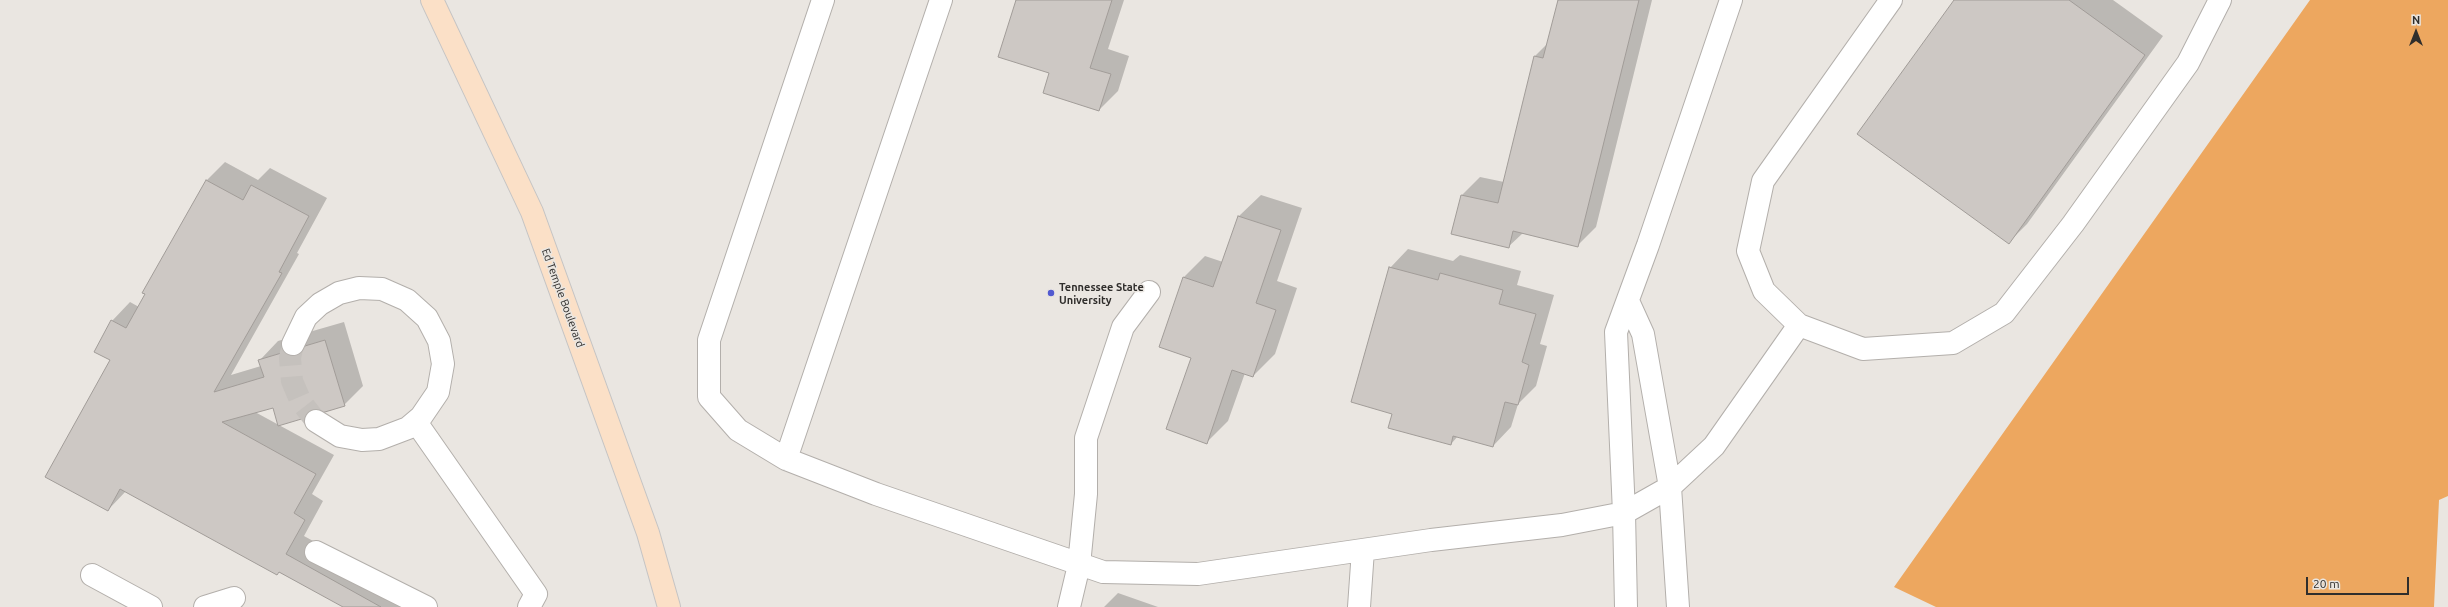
<!DOCTYPE html>
<html>
<head>
<meta charset="utf-8">
<style>
  body { margin:0 }
  #map { position:relative; width:2448px; height:607px; overflow:hidden; background:#eae6e1; font-family:Ubuntu,sans-serif }
  canvas { display:block }
  .north { position:absolute; left:2396px; top:12px; width:40px; height:40px; -webkit-text-stroke:3px #eae6e1; paint-order:stroke; rotate:0deg; font-size:11px; font-weight:700; line-height:16px; text-align:center; color:#302e2c }
  .north::after { content:''; display:block; margin:auto; width:14px; height:18px; background:#302e2c; clip-path:polygon(50% 0,100% 100%,50% 72%,0 100%) }
  .scale { position:absolute; left:2306px; top:577px; width:103px; height:18px; box-sizing:border-box; border:2px solid #302e2c; border-top:0; padding-left:5px; font-size:12px; line-height:14px; white-space:nowrap; color:#302e2c; -webkit-text-stroke:3px #eae6e1; paint-order:stroke }
</style>
</head>
<body>
<div id="map">
<canvas width="2448" height="607"></canvas>
<div class="north">N</div>
<div class="scale">20 m</div>
</div>
<script>
const c = document.querySelector('canvas').getContext('2d');
c.lineJoin = 'round';
function fillPath(path, color) { c.fillStyle = color; c.fill(path, 'evenodd'); }
const toPath = rows => new Path2D(rows.map(r => 'M' + r).join(''));
function stroke(path, color, width, dash) { c.strokeStyle = color; c.lineWidth = width; c.lineCap = dash ? 'butt' : 'round'; c.setLineDash(dash || []); c.stroke(path); }
function drawText(font, color, halo, rows, align = 'center') {
  c.font = font + ' Ubuntu,sans-serif'; c.lineWidth = 3; c.setLineDash([]); c.textBaseline = 'middle'; c.strokeStyle = halo; c.fillStyle = color; for (const [text, x, y, turn = 0] of rows) {
    c.save(); c.translate(x, y); c.rotate((+turn || 0) * Math.PI / 180); c.textAlign = isNaN(turn) ? turn : align; if (halo) c.strokeText(text, 0, 0); c.fillText(text, 0, 0); c.restore();
  }
}
fillPath(toPath([
  [2310,0,2448,0,2448,496,2439,500,2434,607,1936,607,1894,587]
]), '#eda75f');
fillPath(toPath([
  [1017,0,1124,0,1108,49,1129,56,1118,91,1099,110,1051,73],
  [1559,0,1652,0,1596,227,1577,246,1523,233,1508,247,1453,233,1462,195,1480,177,1504,182,1535,56,1548,43],
  [1956,0,2113,0,2163,36,2027,224,2009,242],
  [225,162,258,180,270,168,327,198,297,253,299,254,231,375,261,366,260,360,278,341,344,322,363,386,344,405,273,406,255,412,334,455,312,494,323,501,304,536,430,605,429,607,345,607,126,491,108,510,112,321,130,302,139,307,146,294,143,293,207,180],
  [1261,195,1302,208,1277,281,1297,288,1275,354,1253,376,1245,373,1228,421,1207,442,1192,357,1184,277,1205,256,1223,262,1239,216],
  [1408,249,1453,261,1460,255,1521,271,1517,285,1554,295,1540,344,1547,346,1536,386,1518,404,1511,427,1493,446,1458,436,1451,444,1394,413,1390,268],
  [1118,593,1158,607,1104,607]
]), '#0003');
const building = toPath([
  [1016,0,1112,0,1090,68,1111,74,1099,111,1043,93,1049,73,998,57,1016,0],
  [1558,0,1639,0,1578,247,1513,231,1509,248,1451,234,1461,195,1498,203,1534,56,1543,58,1558,0],
  [1954,0,2069,0,2145,55,2009,244,1857,134,1954,0],
  [206,180,243,200,251,185,309,216,279,272,282,273,214,392,264,377,258,360,325,340,345,406,278,426,273,408,222,422,316,474,294,513,305,520,286,554,381,607,343,607,279,572,277,575,120,489,108,511,45,477,110,360,94,352,111,320,126,328,145,294,142,293,206,180],
  [1238,216,1281,230,1256,303,1276,310,1253,377,1232,370,1207,444,1166,429,1191,358,1159,347,1183,277,1213,287,1238,216],
  [1389,267,1438,280,1440,273,1503,290,1499,304,1536,314,1522,362,1529,365,1518,405,1505,402,1493,447,1453,436,1451,445,1388,428,1392,414,1351,402,1389,267]
]);
fillPath(building, '#cdc8c4');
stroke(building, '#a19c98', 1);
stroke(toPath([
  [293,344,290,358,292,381,301,402,316,421]
]), '#c5c1bd', 22, [22, 11]);
const minor = toPath([
  [941,0,786,459,876,494,1103,572,1198,574,1431,540,1562,525,1624,513,1670,487,1714,446,1799,325,1764,291,1748,251,1763,181,1891,0],
  [1628,301,1643,334,1670,487,1678,607],
  [1799,325,1863,349,1953,343,2004,313,2073,224,2188,63,2220,0],
  [293,344,306,317,320,304,339,293,359,288,382,289,407,300,427,318,439,341,443,364,438,392,421,417,408,428,379,439,362,440,340,436,316,421],
  [416,422,536,594,529,607],
  [786,459,738,430,709,397,709,340,823,0],
  [316,552,426,607],
  [92,575,151,607],
  [205,607,234,598],
  [1069,607,1079,565,1086,494,1086,438,1123,327,1149,292],
  [1359,607,1363,550],
  [1626,607,1624,513,1616,332,1648,245,1731,0]
]);
const major = toPath([
  [432,0,532,212,648,533,669,607]
]);
stroke(minor, '#b3afab', 24);
stroke(major, '#c5c4c4', 24);
stroke(minor, '#fff', 22);
stroke(major, '#fbe0c7', 22);
for (const [x, y, r, color] of [
  [1051,293,4,"#525ad0"]
]) { const dot = new Path2D(); dot.arc(x, y, r, 0, 2 * Math.PI); c.fillStyle = color; c.fill(dot); stroke(dot, '#eae6e1', 1.5); }
drawText('bold 11px', '#302e2c', '#eae6e1', [
  ["Tennessee State",1059,287],
  ["University",1059,300]
], 'left');
drawText('11px', '#302e2c', '#eae6e1', [
  ["Ed Temple Boulevard",563,298,70]
]);
</script>
</body>
</html>
